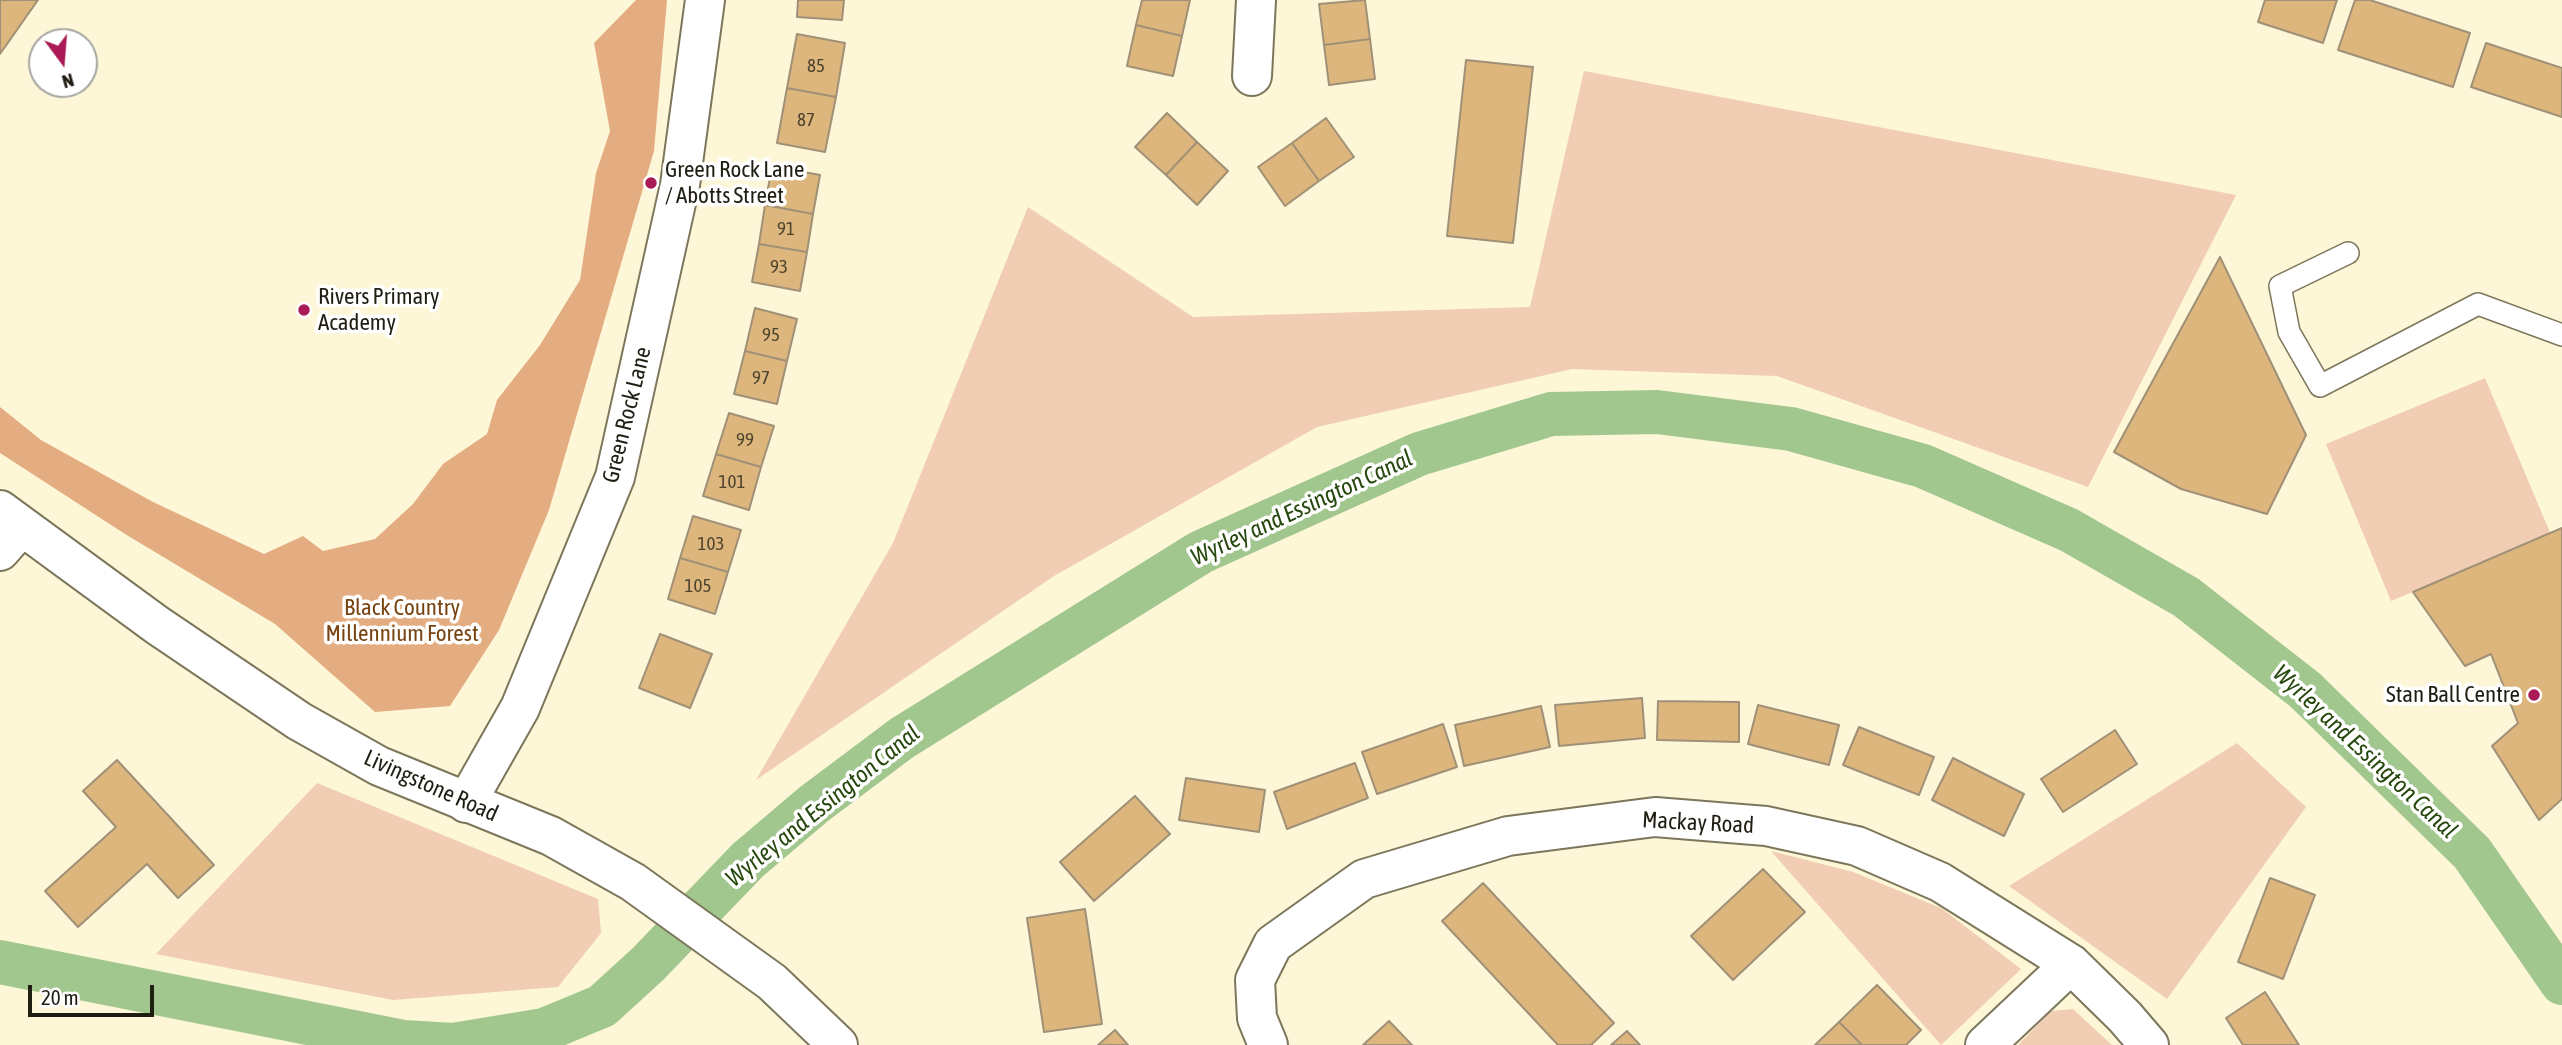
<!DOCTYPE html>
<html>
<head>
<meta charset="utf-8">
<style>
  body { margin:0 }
  #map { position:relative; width:2562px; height:1045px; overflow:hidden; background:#fdf7d8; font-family:"Asap Condensed",sans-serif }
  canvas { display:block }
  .north { position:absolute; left:28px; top:28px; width:70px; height:70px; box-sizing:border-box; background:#fff; border:2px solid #a6a5a1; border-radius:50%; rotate:164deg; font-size:19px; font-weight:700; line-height:28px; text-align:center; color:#201e13 }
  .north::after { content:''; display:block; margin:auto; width:24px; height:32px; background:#aa1a55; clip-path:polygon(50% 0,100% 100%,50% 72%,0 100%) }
  .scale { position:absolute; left:28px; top:985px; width:126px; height:32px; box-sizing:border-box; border:4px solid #201e13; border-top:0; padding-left:9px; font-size:21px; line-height:24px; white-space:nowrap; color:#201e13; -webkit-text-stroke:5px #fff; paint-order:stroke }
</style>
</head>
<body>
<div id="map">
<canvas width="2562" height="1045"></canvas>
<div class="north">N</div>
<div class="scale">20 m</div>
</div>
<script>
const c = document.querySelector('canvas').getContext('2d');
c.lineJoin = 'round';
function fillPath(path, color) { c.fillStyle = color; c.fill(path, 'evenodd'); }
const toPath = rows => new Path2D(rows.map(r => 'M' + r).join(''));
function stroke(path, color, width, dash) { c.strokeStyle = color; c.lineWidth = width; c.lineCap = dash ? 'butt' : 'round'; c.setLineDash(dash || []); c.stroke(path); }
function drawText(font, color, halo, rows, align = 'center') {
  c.font = font + ' "Asap Condensed",sans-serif'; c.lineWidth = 7; c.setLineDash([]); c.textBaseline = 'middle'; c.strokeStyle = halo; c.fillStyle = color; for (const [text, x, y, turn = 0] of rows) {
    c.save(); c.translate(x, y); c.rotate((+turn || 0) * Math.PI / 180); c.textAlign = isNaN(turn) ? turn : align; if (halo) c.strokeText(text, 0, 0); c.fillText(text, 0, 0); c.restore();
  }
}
fillPath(toPath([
  [1584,71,2236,195,2088,487,1777,376,1572,369,1317,427,1054,576,756,780,893,543,1028,207,1193,317,1530,307],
  [2485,378,2551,535,2391,601,2326,444],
  [2237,743,2306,807,2167,999,2009,886],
  [317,783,598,899,601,933,558,987,393,1000,156,954],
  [1771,851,1853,872,1941,908,2021,969,1941,1045],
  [2073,1009,2112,1045,2018,1045,2051,1011]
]), '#f0cdb3');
fillPath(toPath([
  [636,0,667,0,654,151,549,510,499,630,450,706,375,712,275,624,125,534,0,453,0,407,41,440,153,502,264,554,303,536,323,551,375,539,413,504,443,464,487,434,497,400,540,345,580,280,596,173,610,131,594,43]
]), '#e4ad81');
stroke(toPath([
  [0,962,404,1042,453,1045,544,1030,602,1006,648,964,748,860,814,804,902,738,1201,552,1419,454,1551,414,1657,412,1791,429,1923,466,2069,530,2186,597,2305,690,2472,853,2562,983]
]), '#a2c78e', 44);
const building = toPath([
  [0,0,38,0,0,54,0,0],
  [798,0,844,0,842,20,797,17,798,0],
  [1142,0,1190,0,1182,36,1136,25,1142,0],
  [1365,0,1370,39,1324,45,1319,4,1365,0],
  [2265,0,2337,0,2323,43,2258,22,2265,0],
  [2355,0,2370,0,2470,33,2453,87,2338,50,2355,0],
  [1136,25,1182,36,1173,76,1127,66,1136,25],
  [797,34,845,43,836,97,787,88,797,34],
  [1370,39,1375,79,1329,85,1324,45,1370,39],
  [2486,43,2562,68,2562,117,2471,87,2486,43],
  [1466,60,1533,67,1513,243,1447,236,1466,60],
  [787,88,836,97,825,152,777,143,787,88],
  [1167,113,1197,142,1166,175,1135,147,1167,113],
  [1326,118,1354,157,1319,181,1292,143,1326,118],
  [1197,142,1228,171,1197,205,1166,175,1197,142],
  [1292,143,1319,181,1285,206,1258,167,1292,143],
  [772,166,820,175,813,214,765,205,772,166],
  [765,205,813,214,807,252,759,244,765,205],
  [759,244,807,252,800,291,752,282,759,244],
  [2220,257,2306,435,2267,514,2181,489,2114,452,2220,257],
  [755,308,797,319,787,361,745,351,755,308],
  [745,351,787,361,777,404,734,394,745,351],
  [729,413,774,426,761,467,716,454,729,413],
  [716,454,761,467,749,510,703,496,716,454],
  [693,516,741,530,728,572,680,558,693,516],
  [2562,528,2562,799,2539,820,2492,746,2518,723,2491,654,2465,666,2413,592,2562,528],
  [680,558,728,572,715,614,668,599,680,558],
  [660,634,712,654,690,708,639,688,660,634],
  [1642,698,1645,738,1559,746,1555,705,1642,698],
  [1658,701,1739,702,1739,742,1657,740,1658,701],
  [1758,705,1839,725,1829,765,1748,744,1758,705],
  [1541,706,1550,747,1464,766,1455,725,1541,706],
  [1443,724,1457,767,1377,794,1362,752,1443,724],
  [1859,727,1934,757,1919,795,1843,765,1859,727],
  [2115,730,2137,764,2063,812,2041,779,2115,730],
  [1953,758,2024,794,2004,836,1932,800,1953,758],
  [117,760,214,865,178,898,147,864,78,927,45,891,116,827,83,791,117,760],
  [1355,763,1368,798,1287,829,1274,792,1355,763],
  [1186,778,1265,790,1259,832,1179,820,1186,778],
  [1135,796,1170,834,1094,901,1060,862,1135,796],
  [1763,869,1805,912,1733,980,1691,936,1763,869],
  [2270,878,2315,895,2283,979,2238,962,2270,878],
  [1483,883,1614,1023,1591,1045,1558,1045,1442,921,1483,883],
  [1085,909,1102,1024,1044,1032,1027,918,1085,909],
  [1877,985,1921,1030,1906,1045,1862,1045,1839,1022,1877,985],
  [2265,992,2299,1045,2243,1045,2226,1018,2265,992],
  [1389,1021,1412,1045,1363,1045,1389,1021],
  [1839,1022,1862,1045,1815,1045,1839,1022],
  [1115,1030,1128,1045,1098,1045,1115,1030],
  [1627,1031,1640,1045,1611,1045,1627,1031]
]);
fillPath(building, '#dcb67c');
stroke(building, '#a09077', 2);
const lane = toPath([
  [2348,253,2280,286,2289,332,2320,386,2478,304,2562,335]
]);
const street = toPath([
  [1252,76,1256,0],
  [0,551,21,527],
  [466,803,520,708,615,477,680,185,705,0],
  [1268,1045,1257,1018,1255,980,1273,944,1364,879,1508,836,1655,817,1766,826,1857,846,1940,882,2071,964,2125,1017,2149,1045],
  [1985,1045,2071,964]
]);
const secondary = toPath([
  [0,510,157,625,299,721,379,766,551,836,633,882,772,982,838,1045]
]);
stroke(lane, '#7c765b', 24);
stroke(street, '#7c765b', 42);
stroke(secondary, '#7c765b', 42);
stroke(lane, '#fff', 21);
stroke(street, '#fff', 38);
stroke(secondary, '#fff', 38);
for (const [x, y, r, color] of [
  [651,183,7,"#aa1a55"],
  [304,310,7,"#aa1a55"],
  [2534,695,7,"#aa1a55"]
]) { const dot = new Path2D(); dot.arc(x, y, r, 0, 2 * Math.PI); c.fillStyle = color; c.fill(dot); stroke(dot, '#fff', 2.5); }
drawText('19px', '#4f442d', null, [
  ["85",816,66],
  ["87",806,120],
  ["91",786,229],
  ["93",779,267],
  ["95",771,335],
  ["97",761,378],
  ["99",745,440],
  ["101",732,482],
  ["103",711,544],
  ["105",698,586]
]);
drawText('23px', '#201e13', '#fff', [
  ["Green Rock Lane",665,170],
  ["/ Abotts Street",665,196],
  ["Rivers Primary",318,297],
  ["Academy",318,323],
  ["Stan Ball Centre",2520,695,"right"]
], 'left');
drawText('23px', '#201e13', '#fff', [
  ["Green Rock Lane",627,415,-76],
  ["Livingstone Road",431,786,24],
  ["Mackay Road",1698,823,3]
]);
drawText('23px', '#784411', '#fff', [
  ["Black Country",402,608],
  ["Millennium Forest",402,634]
]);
drawText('italic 24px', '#27480d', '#fff', [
  ["Wyrley and Essington Canal",1302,508,-25],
  ["Wyrley and Essington Canal",2365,752,43],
  ["Wyrley and Essington Canal",823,806,-39]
]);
</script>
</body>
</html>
